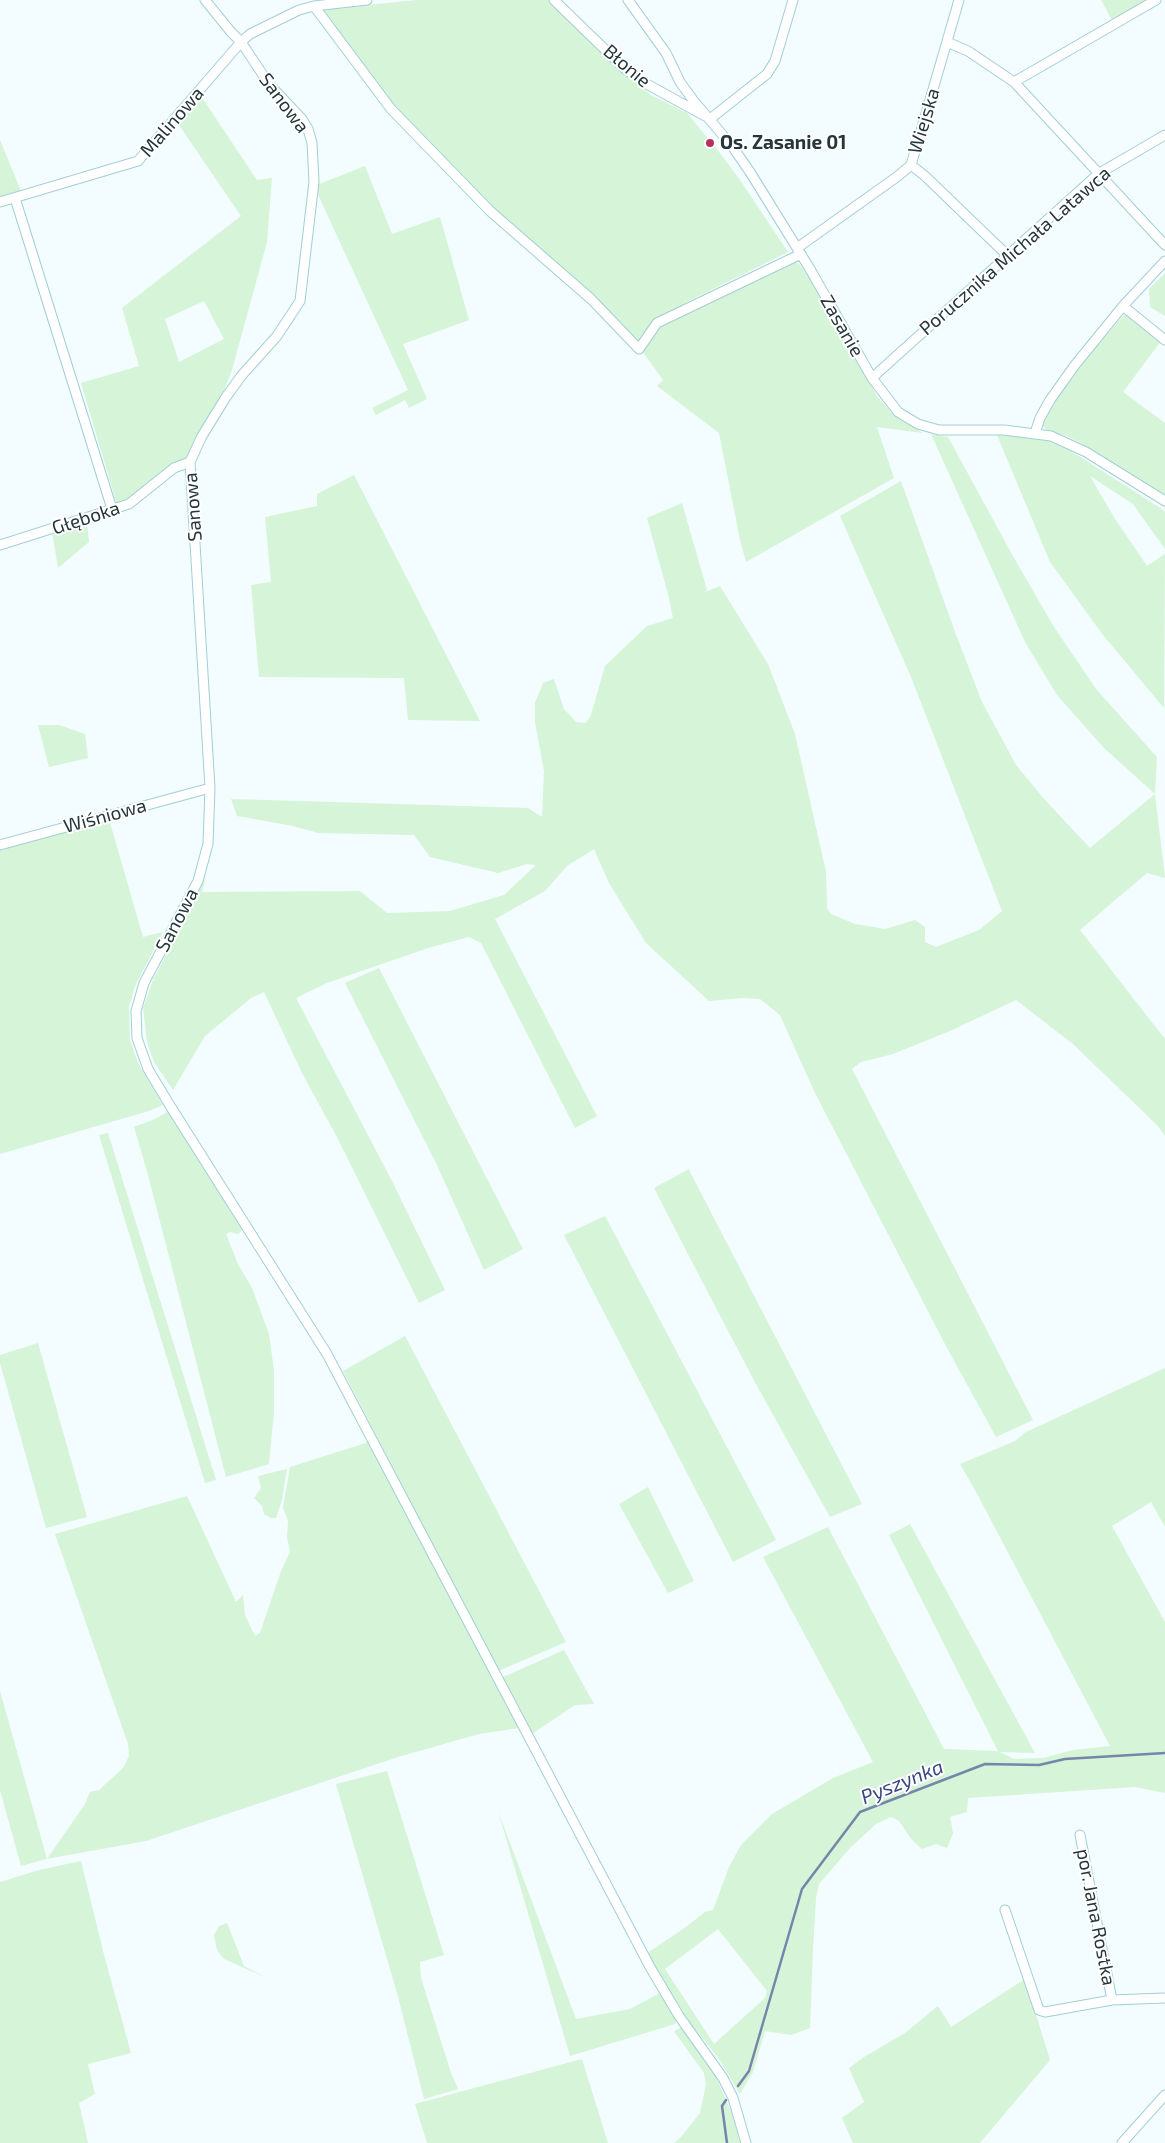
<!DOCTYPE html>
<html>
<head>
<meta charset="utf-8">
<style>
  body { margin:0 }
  canvas { display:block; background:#f3fcfe }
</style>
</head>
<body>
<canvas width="1165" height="2143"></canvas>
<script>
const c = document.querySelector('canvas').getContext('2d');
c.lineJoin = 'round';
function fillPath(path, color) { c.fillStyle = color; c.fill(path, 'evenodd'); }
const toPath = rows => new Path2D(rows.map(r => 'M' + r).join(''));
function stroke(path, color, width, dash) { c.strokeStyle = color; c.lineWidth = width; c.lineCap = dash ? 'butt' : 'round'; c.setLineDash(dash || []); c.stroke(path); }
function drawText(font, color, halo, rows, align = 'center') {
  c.font = font + ' "Exo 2",sans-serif'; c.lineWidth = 4; c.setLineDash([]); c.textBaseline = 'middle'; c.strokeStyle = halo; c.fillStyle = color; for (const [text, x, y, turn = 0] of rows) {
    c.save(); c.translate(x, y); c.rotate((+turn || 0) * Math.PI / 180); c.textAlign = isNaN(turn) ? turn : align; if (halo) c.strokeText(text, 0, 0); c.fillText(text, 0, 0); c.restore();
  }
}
fillPath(toPath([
  [416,0,548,0,627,75,651,95,687,113,709,140,707,142,710,146,713,144,740,180,788,252,685,303,689,311,791,261,799,264,815,285,877,396,894,416,923,433,877,427,894,478,746,562,740,540,719,433,657,386,663,380,643,352,657,329,639,343,593,295,490,208,392,105,321,10],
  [1101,0,1151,0,1113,22],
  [201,96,257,180,272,178,267,242,232,370,222,396,184,462,130,500,117,505,81,383,139,366,122,308,241,216,177,122],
  [204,301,224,339,179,362,165,319],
  [0,140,21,191,0,198],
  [365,166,392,234,440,217,469,320,403,344,427,399,409,408,405,400,376,415,372,408,408,390,314,186],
  [1165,273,1165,316,1150,307,1149,289],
  [1125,314,1161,341,1123,392,1165,423,1165,495,1082,444,1067,436,1050,432,1042,426,1054,403,1087,358],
  [931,434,948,437,1014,558,1054,627,1096,689,1157,757,1155,794,1165,878,1147,873,1080,930,1165,1039,1165,1136,1157,1125,1073,1044,1016,1000,950,1031,893,1054,861,1062,852,1069,1033,1420,996,1437,947,1348,815,1093,780,1015,760,999,742,998,709,1001,646,943,609,883,594,849,567,866,545,891,495,919,597,1116,575,1128,481,943,469,937,428,948,327,983,296,998,392,1181,445,1290,419,1303,337,1137,303,1075,264,992,251,998,205,1036,173,1090,154,1062,147,1042,143,1008,153,980,206,877,202,892,360,891,387,913,450,911,504,895,536,865,527,864,498,873,430,857,414,835,319,833,288,825,237,816,231,799,528,808,542,817,544,771,535,722,535,703,543,683,554,679,564,709,576,722,586,723,591,715,605,666,647,626,673,618,668,594,647,518,682,503,707,590,705,592,720,586,768,664,795,734,826,872,827,908,831,914,855,924,885,929,915,920,925,927,925,942,936,947,979,930,1002,911,911,677,840,516,901,481,955,632,982,702,1016,765,1044,799,1090,848,1155,794,1104,748,1057,695,1025,642],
  [997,435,1016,435,1048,441,1071,451,1165,511,1165,549,1133,504,1090,476,1115,519,1147,566,1165,554,1164,708,1103,635,1050,562],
  [354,475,480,721,408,720,404,678,259,677,251,585,271,582,265,517,317,506,317,494],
  [87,522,89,542,58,568,52,531],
  [38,725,59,725,85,734,88,758,49,767],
  [109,819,143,937,163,932,135,986,129,1007,130,1040,138,1063,163,1105,149,1111,0,1154,0,850],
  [379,968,523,1249,484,1270,437,1165,345,983],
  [169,1111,245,1228,238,1234,230,1232,226,1234,238,1264,252,1288,269,1334,274,1371,274,1412,269,1464,226,1477,148,1175,134,1127,155,1119],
  [108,1133,216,1480,205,1483,99,1135],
  [689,1169,689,1170,862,1504,830,1517,757,1386,691,1260,654,1188],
  [605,1216,776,1540,733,1562,564,1235],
  [405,1336,566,1642,498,1671,343,1371],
  [38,1343,87,1517,46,1528,0,1363,0,1355],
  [1165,1368,1165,1527,1151,1502,1112,1526,1165,1622,1165,1793,1135,1787,968,1798,967,1812,950,1817,953,1833,947,1848,936,1844,922,1849,912,1840,899,1821,891,1817,876,1824,850,1848,819,1884,816,1898,813,1949,810,2028,791,2035,765,2031,753,2072,740,2094,717,2056,691,2024,646,1954,686,1927,705,1912,713,1910,729,1867,741,1845,772,1814,833,1778,873,1762,763,1557,828,1527,944,1749,998,1751,889,1535,910,1524,1035,1753,1000,1752,1014,1759,1043,1758,1073,1750,1110,1746,974,1488,960,1464,1015,1441,1026,1432],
  [718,1929,767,1991,765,1998,714,2044,665,1969],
  [369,1442,519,1728,479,1734,398,1757,146,1841,46,1859,21,1866,0,1790,0,1691,47,1859,85,1804,90,1792,99,1790,123,1768,129,1756,128,1744,55,1534,187,1496,236,1602,243,1595,245,1615,255,1636,260,1633,281,1571,290,1552,287,1537,288,1521,283,1508,290,1467],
  [287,1469,282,1500,276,1518,271,1518,264,1514,262,1506,254,1498,261,1488,258,1476],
  [648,1487,694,1581,668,1593,619,1504],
  [564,1650,594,1704,575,1705,532,1734,501,1678],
  [387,1771,444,1955,420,1962,421,1978,451,2073,458,2089,424,2099,397,1993,336,1784],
  [498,1811,576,2019,630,2009,660,1993,676,2020,675,2024,570,2056],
  [81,1861,104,1955,131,2053,88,2064,95,2094,79,2103,88,2143,0,2143,0,1882,39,1870],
  [227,1923,244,1966,267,1978,224,1959,217,1950,214,1935,219,1926],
  [1025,1979,1050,2060,980,2143,853,2143,842,2118,864,2102,849,2068,864,2057,905,2033,938,2006,951,2027],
  [683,2027,707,2060,717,2079,733,2116,740,2143,674,2143,681,2137,700,2113,706,2084,704,2073,674,2031],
  [582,2059,608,2143,427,2143,415,2104]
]), '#d6f4d7');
stroke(toPath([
  [738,2086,749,2071,802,1889,860,1812,985,1764,1039,1765,1065,1759,1165,1753],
  [726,2100,722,2106,727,2143]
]), '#7686aa', 2.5);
const minor = toPath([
  [205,0,231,32,241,42,269,84,302,119,308,129,312,143,314,182,300,301,277,336,242,375,226,397,202,436,190,462,210,788,208,844,198,881,144,983,136,1011,137,1038,148,1069,169,1104,327,1354,650,1967,679,2016,723,2078,733,2098,746,2143],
  [554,0,624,68,643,82,705,116],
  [628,0,666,53,680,82,693,100,732,146,750,172,810,269,872,378,898,412,918,424,939,430,1004,430,1051,436,1086,452,1165,501],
  [314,6,391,109,490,211,591,299,639,349,657,323,801,254],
  [947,42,968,51,1014,82,1165,245],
  [1014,82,1156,0],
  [710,119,767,74,775,61,793,0],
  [911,165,925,176,1008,256],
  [15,198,112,509],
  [0,202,138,161,241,42,250,34,299,10,314,6,367,0],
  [797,248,898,176,911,165,959,0],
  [1123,306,1165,340],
  [872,378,1098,174,1165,135],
  [1035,433,1040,418,1050,400,1075,365,1123,306,1165,261],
  [0,545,129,504,174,468,190,462],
  [0,845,210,788],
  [1080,1835,1112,2000],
  [1005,1910,1039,2010,1045,2012,1112,2000,1165,1998],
  [1122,2143,1165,2095]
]);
stroke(minor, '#a1cfd6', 11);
stroke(minor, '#fff', 9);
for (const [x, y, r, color] of [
  [710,143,5,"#bb2d5c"]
]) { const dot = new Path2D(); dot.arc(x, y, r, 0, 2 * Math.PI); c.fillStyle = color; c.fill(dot); stroke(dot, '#fff', 2); }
drawText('19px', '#25373b', '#fff', [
  ["Błonie",627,66,40],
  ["Sanowa",284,103,53],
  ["Wiejska",924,121,-73],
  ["Malinowa",172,122,-49],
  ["Porucznika Michała Latawca",1015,251,-41],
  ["Zasanie",842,326,60],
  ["Sanowa",193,507,-94],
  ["Głęboka",86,518,-18],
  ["Wiśniowa",105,816,-15],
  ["Sanowa",177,920,-62],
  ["por. Jana Rostka",1096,1917,79]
]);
drawText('bold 19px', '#25373b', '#fff', [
  ["Os. Zasanie 01",720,143]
], 'left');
drawText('italic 20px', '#394785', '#fff', [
  ["Pyszynka",902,1782,-22]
]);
</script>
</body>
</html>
